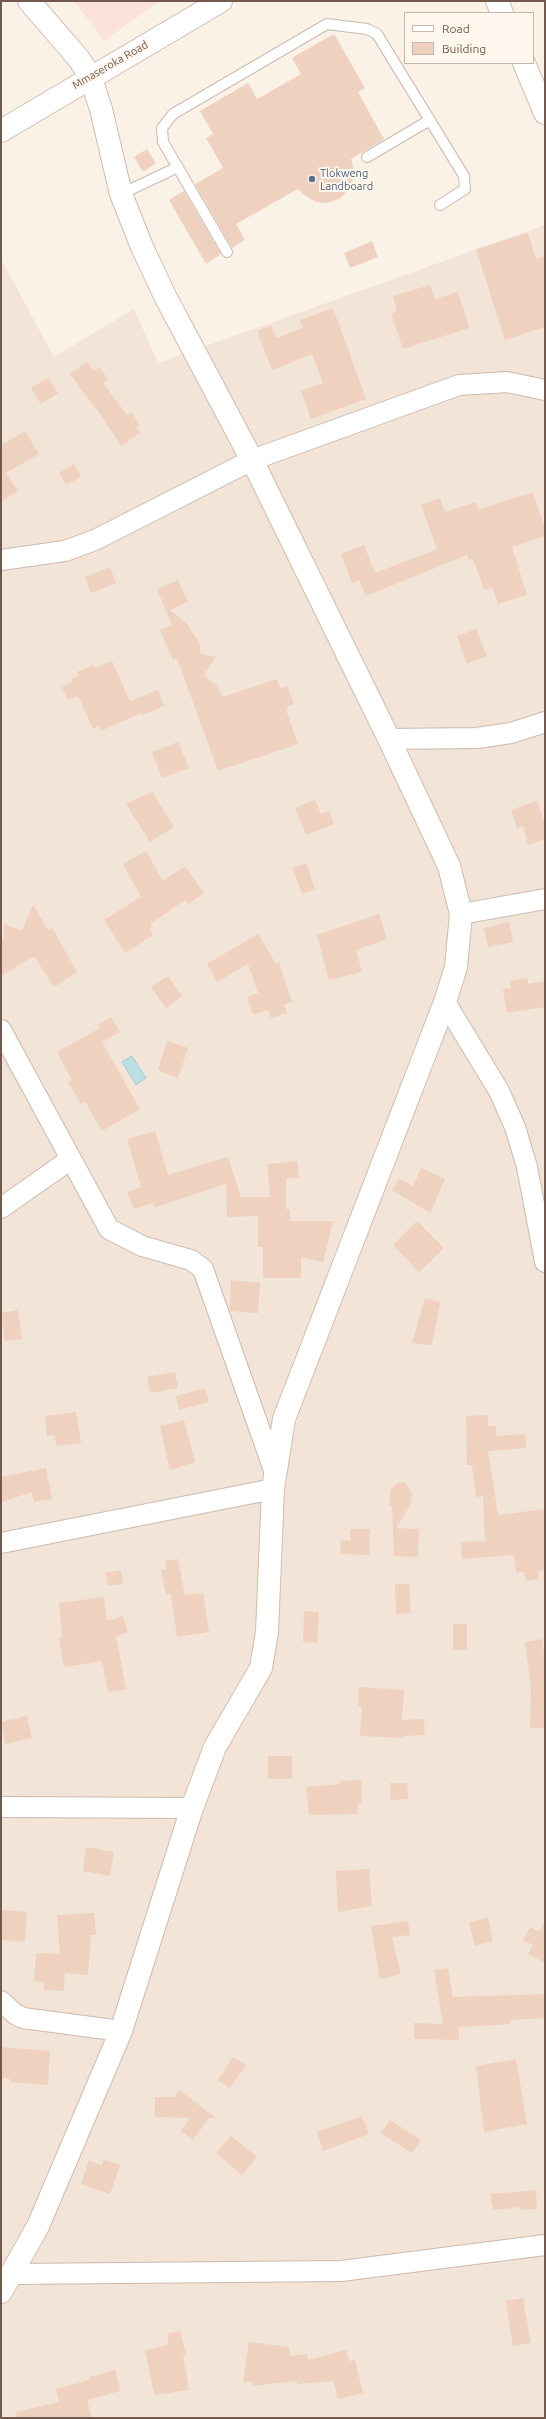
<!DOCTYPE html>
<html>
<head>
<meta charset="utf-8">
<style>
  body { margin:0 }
  #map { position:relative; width:546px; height:2419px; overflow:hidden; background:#fbf2e7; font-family:Ubuntu,sans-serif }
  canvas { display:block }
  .frame { position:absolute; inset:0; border:2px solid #73594d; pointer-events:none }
  .legend { position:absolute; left:404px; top:12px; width:130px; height:52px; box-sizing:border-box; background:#fef7ed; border:1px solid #c6b8ad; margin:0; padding:5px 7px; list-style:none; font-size:12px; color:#73594d }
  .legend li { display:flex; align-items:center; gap:8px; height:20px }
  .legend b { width:20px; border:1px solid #c6b8ad }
</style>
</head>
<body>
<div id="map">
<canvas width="546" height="2419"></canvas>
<div class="frame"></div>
<ul class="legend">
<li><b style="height:5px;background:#fff"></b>Road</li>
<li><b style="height:11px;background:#efd1c0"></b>Building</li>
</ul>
</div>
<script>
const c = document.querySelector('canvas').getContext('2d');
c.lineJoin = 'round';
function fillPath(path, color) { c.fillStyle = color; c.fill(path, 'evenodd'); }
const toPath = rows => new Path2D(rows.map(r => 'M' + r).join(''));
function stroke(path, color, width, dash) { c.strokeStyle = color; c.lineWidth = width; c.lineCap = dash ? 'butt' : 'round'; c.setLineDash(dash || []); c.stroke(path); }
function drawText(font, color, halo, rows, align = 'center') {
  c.font = font + ' Ubuntu,sans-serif'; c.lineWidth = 4; c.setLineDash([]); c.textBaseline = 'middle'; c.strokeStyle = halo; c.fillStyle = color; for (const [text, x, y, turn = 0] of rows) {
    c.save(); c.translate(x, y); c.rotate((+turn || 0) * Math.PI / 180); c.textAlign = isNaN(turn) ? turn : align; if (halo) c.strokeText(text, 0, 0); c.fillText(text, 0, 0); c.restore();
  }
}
fillPath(toPath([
  [545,225,545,2418,1,2418,1,259,54,357,134,309,158,363]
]), '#f2e4d6');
fillPath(toPath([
  [74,1,160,1,104,41]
]), '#fbe3db');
const water = toPath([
  [132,1056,146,1078,136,1085,122,1062,132,1056]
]);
fillPath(water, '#bcdfe4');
stroke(water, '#a3cfd5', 1);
fillPath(toPath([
  [334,34,365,88,358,92,384,139,351,159,354,169,353,181,347,191,339,199,327,203,316,202,305,196,298,189,236,224,245,240,232,248,195,184,223,168,206,138,213,134,200,111,248,83,257,99,301,74,292,58],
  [147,149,156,163,143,172,134,157],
  [184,191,221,254,206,264,169,200],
  [528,233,536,259,545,256,545,327,505,340,476,249],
  [372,241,378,257,350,268,344,253],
  [430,285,435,299,458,292,469,328,403,349,391,313,397,311,393,296],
  [333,308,366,399,311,419,301,391,323,383,312,354,272,370,257,331,271,326,276,338,303,328,300,320],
  [87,362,94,371,99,367,108,379,103,383,127,415,131,412,140,425,136,427,140,433,121,446,103,418,70,374],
  [48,378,58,393,41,404,31,388],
  [25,431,39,454,6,473,18,491,1,502,1,445],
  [74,464,81,477,66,485,59,473],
  [533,492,545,529,545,536,512,547,527,595,498,604,492,587,484,590,473,559,469,560,467,555,366,596,359,580,352,583,341,554,364,545,375,573,437,549,421,505,440,498,445,512,476,502,478,510],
  [110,567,116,583,91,593,85,577],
  [178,580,188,602,170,610,187,624,199,643,201,654,216,657,204,675,216,685,223,697,277,679,280,688,287,686,294,704,287,707,287,713,298,744,218,771,177,658,173,660,160,630,172,625,157,589],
  [476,629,487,656,467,664,457,636],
  [112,661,130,701,158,690,164,706,142,715,141,713,101,731,99,726,93,729,78,696,68,700,62,687,72,682,71,679,79,676,77,672,93,665,95,668],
  [178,742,189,768,162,778,152,752],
  [152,792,174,827,150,842,126,804],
  [315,800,321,814,329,811,334,824,306,835,295,808],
  [537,801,545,824,545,839,528,845,523,826,517,828,511,810],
  [146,851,163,881,185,866,204,893,188,904,185,900,150,924,152,927,149,929,153,935,125,953,104,920,141,897,123,864],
  [306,863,315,889,302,894,292,868],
  [33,905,48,930,52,928,77,972,54,987,34,956,1,976,1,939,4,938,4,924,22,931],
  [379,914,387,939,356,950,362,972,329,980,317,935],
  [509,922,513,942,488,947,484,928],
  [258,934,276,964,279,963,292,1002,284,1005,287,1013,271,1018,268,1010,253,1015,247,997,258,993,248,964,217,982,207,964],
  [168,976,182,996,166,1008,151,987],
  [528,978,528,984,545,981,545,1007,507,1013,503,989,511,988,510,981],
  [111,1017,120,1032,102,1042,140,1109,102,1131,85,1101,81,1104,68,1082,72,1080,57,1052,100,1028,98,1025],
  [167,1041,188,1048,178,1078,158,1070],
  [155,1131,168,1175,228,1157,241,1197,270,1197,267,1164,297,1161,299,1177,286,1179,286,1209,290,1209,290,1221,333,1221,323,1262,301,1257,301,1278,263,1278,263,1247,258,1247,258,1216,227,1217,226,1184,154,1208,153,1203,134,1209,127,1192,141,1187,127,1139],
  [421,1168,445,1179,430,1213,392,1190,399,1178,413,1187],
  [417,1221,444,1248,419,1272,393,1245],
  [231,1280,260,1283,258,1313,230,1311],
  [425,1298,440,1302,432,1345,412,1343],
  [18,1310,22,1339,5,1341,1,1313],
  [175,1372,178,1388,150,1393,147,1377],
  [205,1388,209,1402,179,1410,176,1396],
  [76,1412,81,1443,56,1446,55,1435,47,1436,45,1416],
  [488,1415,488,1426,496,1426,496,1436,525,1434,526,1448,488,1451,498,1515,545,1509,545,1570,538,1571,539,1579,526,1581,524,1572,516,1573,514,1555,462,1559,461,1542,485,1541,483,1496,476,1497,472,1465,467,1465,466,1416],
  [184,1420,195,1462,170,1470,160,1426],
  [46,1468,52,1499,34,1502,32,1492,1,1502,1,1477],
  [397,1483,405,1483,412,1493,410,1506,396,1528,419,1529,418,1557,394,1556,392,1506,389,1506,391,1489],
  [350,1529,370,1529,369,1555,340,1554,341,1540,350,1541],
  [178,1559,185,1595,203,1593,209,1632,177,1637,171,1594,166,1595,161,1570,167,1569,165,1561],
  [121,1570,123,1584,108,1586,106,1573],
  [395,1584,409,1584,411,1613,396,1614],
  [104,1597,107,1621,123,1616,128,1633,116,1636,126,1689,108,1692,102,1661,64,1667,59,1638,62,1637,59,1603],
  [304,1611,319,1612,317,1643,303,1642],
  [453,1624,467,1624,467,1650,453,1650],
  [542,1639,545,1663,545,1728,530,1728,531,1688,525,1642],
  [359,1687,404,1690,402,1720,424,1719,425,1735,404,1736,404,1738,360,1736,362,1706,358,1706],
  [27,1716,32,1738,5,1744,1,1722],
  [268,1756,292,1756,292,1779,268,1779],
  [361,1780,362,1804,357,1804,358,1814,309,1815,306,1787,341,1784,340,1781],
  [390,1783,407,1783,408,1799,391,1800],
  [86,1847,114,1852,110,1876,83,1871],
  [369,1869,372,1906,338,1912,336,1871],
  [1,1910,27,1912,25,1942,1,1940],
  [94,1913,96,1935,91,1935,88,1975,65,1973,64,1991,44,1990,44,1982,34,1981,36,1953,60,1954,57,1915],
  [488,1918,493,1941,475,1946,469,1922],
  [408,1921,410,1935,392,1937,401,1974,380,1979,371,1926],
  [545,1922,545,1963,528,1954,533,1945,523,1940,530,1927,539,1932],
  [448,1968,453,1997,545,1994,545,2018,511,2020,511,2024,459,2027,459,2040,414,2039,414,2023,443,2024,434,1970],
  [1,2047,50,2051,48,2085,10,2082,10,2079,1,2078],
  [233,2057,246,2065,230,2088,218,2080],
  [516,2059,527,2124,484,2132,476,2066],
  [179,2090,216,2118,209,2118,193,2140,181,2131,190,2118,155,2117,155,2097,175,2097],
  [362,2116,369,2134,323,2151,317,2132],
  [390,2120,421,2140,412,2153,381,2133],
  [231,2136,257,2157,242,2175,216,2153],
  [104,2159,120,2165,110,2194,81,2184,89,2161,102,2165],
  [536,2190,537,2209,521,2210,521,2207,493,2210,490,2194],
  [523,2298,531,2343,513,2346,506,2301],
  [180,2331,186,2355,183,2356,189,2390,154,2395,145,2350,169,2345,167,2334],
  [249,2342,289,2347,290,2356,307,2354,308,2360,346,2350,349,2361,355,2360,363,2393,338,2399,333,2381,297,2384,297,2381,252,2386,252,2381,243,2382],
  [115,2370,120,2391,87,2400,92,2418,16,2418,16,2412,59,2402,56,2389,90,2380,89,2377]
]), '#efd1c0');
const lane = toPath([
  [367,157,430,120],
  [121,194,178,167],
  [227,252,163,142,162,128,173,114,327,24,367,29,377,34,464,176,465,189,440,205]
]);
const street = toPath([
  [1,560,65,551,95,540,252,460,459,385,507,382,545,390],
  [389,739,477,738,511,733,545,722],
  [461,914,545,899],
  [445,1002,499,1091,515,1127,527,1167,545,1262],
  [1,1030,109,1229,142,1246,191,1260,203,1269,275,1473],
  [1,1208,71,1159],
  [1,1543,273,1489],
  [1,1807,192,1808],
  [1,2001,15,2014,23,2018,121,2031],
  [13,2274,341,2271,545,2245]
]);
const secondary = toPath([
  [497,1,502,13],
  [524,63,545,113],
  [1,131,221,1],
  [1,2292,38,2226,121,2031,192,1808,215,1747,261,1668,267,1632,273,1489,284,1419,445,1002,456,967,461,914,449,866,389,739,252,460,166,298,142,247,121,194,101,109,90,76,79,59,29,1]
]);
stroke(lane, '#ccbaad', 12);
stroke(street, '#ccbaad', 22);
stroke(secondary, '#d1bcae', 24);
stroke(lane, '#fff', 10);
stroke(street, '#fff', 20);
stroke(secondary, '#fff', 22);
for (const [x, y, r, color] of [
  [312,179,4,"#5c6f8a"]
]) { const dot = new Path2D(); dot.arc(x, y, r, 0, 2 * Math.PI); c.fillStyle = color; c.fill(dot); stroke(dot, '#fef7ed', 1.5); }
drawText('11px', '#73594d', '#fef7ed', [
  ["Mmaseroka Road",110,65,-30]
]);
drawText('11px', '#4e5e75', '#fef7ed', [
  ["Tlokweng",320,173],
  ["Landboard",320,186]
], 'left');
</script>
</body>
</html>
